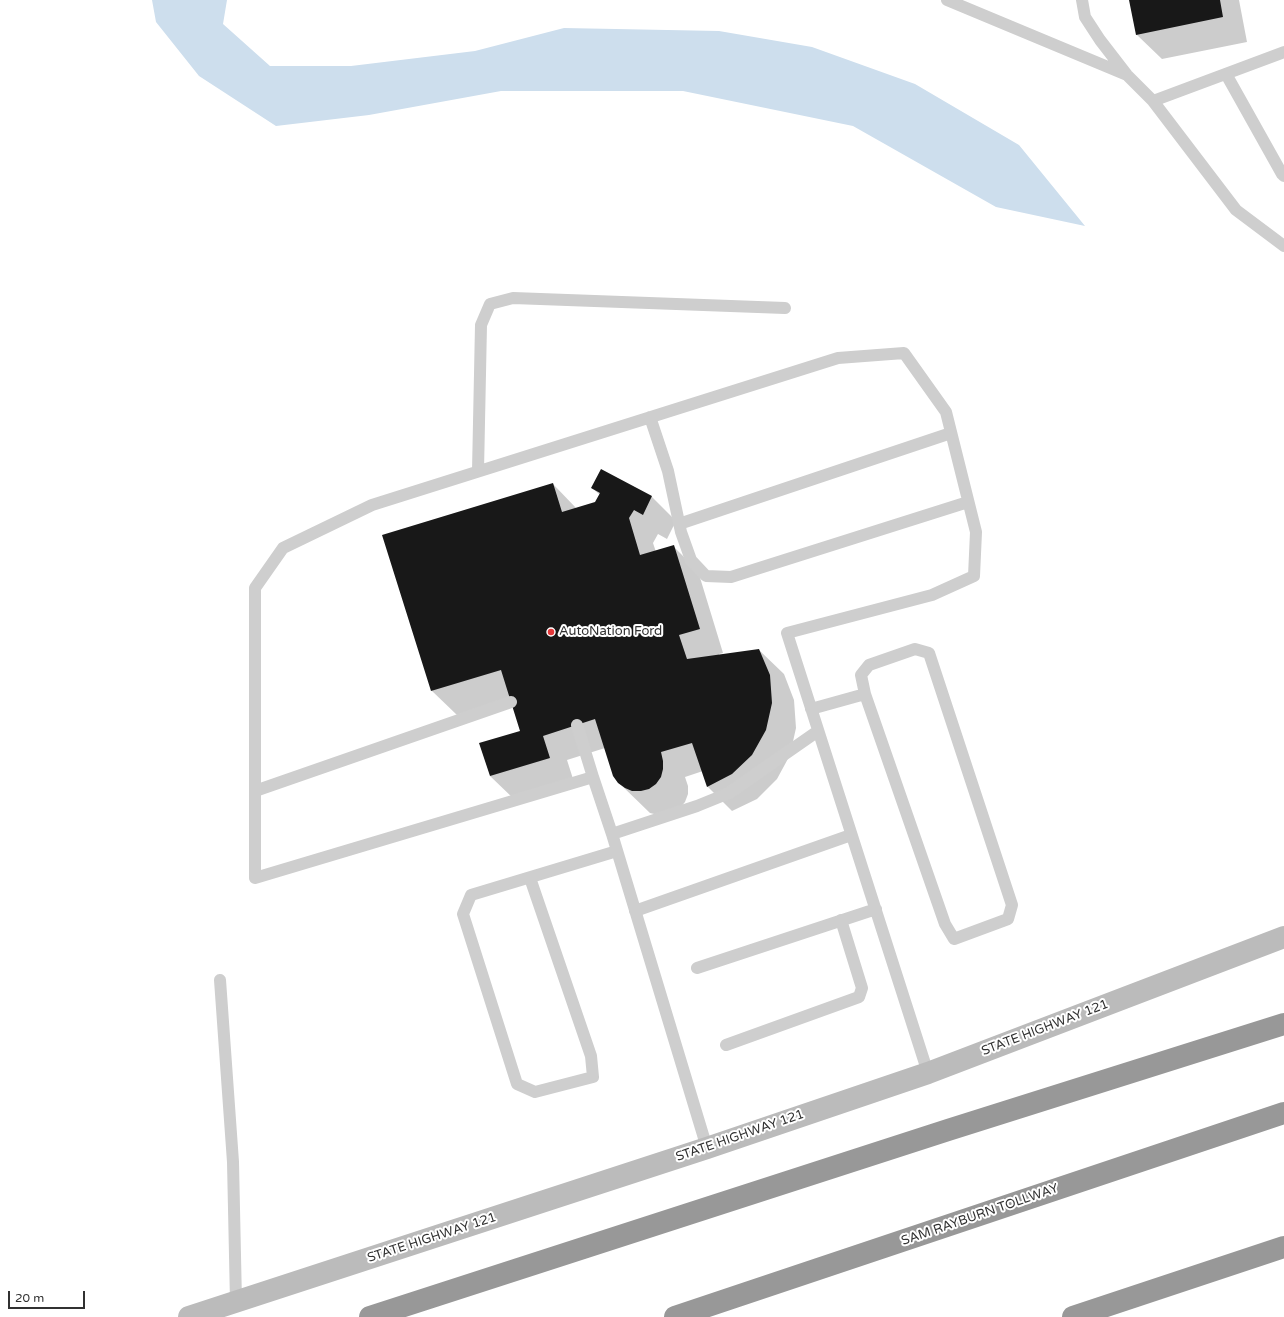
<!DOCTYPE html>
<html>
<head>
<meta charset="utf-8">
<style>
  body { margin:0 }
  #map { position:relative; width:1284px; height:1317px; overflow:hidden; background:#fff; font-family:"Varela Round",sans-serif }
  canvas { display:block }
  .scale { position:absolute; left:8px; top:1291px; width:77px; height:18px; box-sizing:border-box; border:2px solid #313131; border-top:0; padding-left:5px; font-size:12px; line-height:14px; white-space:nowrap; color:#313131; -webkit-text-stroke:3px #fff; paint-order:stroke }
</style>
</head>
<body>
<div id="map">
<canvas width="1284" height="1317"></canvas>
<div class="scale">20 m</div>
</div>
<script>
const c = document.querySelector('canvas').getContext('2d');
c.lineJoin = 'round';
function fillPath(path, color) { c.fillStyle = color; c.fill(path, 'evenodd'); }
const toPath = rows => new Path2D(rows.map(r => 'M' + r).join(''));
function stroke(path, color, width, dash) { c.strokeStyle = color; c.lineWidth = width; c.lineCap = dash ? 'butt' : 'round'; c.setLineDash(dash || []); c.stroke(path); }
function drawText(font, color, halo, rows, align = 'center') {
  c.font = font + ' "Varela Round",sans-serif'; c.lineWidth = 4; c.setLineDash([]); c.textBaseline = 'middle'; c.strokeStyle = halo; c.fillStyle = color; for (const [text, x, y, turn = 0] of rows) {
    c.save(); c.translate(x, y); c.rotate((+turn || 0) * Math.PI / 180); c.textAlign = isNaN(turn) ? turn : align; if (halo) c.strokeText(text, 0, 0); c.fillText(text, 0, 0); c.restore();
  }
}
fillPath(toPath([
  [152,0,227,0,223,24,270,66,351,66,475,51,564,28,719,31,812,47,915,84,1019,145,1085,226,996,207,853,126,683,91,501,91,369,115,276,126,199,76,156,22]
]), '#cddeed');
fillPath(toPath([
  [1130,0,1239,0,1247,42,1162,59,1137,35],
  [601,470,652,497,676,521,667,539,658,534,653,543,656,552,673,546,698,571,723,653,719,654,719,656,759,650,784,674,794,700,796,728,790,755,777,779,757,799,732,811,708,787,703,771,685,777,688,786,688,794,685,802,680,808,658,815,650,813,619,783,605,748,567,760,574,782,515,800,490,776,521,731,511,698,457,715,432,691,553,484,577,509,596,503,600,495,592,488]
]), '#0003');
fillPath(toPath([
  [1129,0,1220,0,1223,17,1136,35],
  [601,469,652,496,643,515,634,510,629,518,640,555,674,545,700,629,679,635,687,659,759,649,770,675,772,703,766,730,752,755,732,774,707,787,692,743,661,752,663,761,663,769,661,777,656,784,649,789,641,791,632,791,625,788,618,783,613,776,595,719,543,736,550,758,490,776,479,743,520,731,501,670,431,691,382,535,553,483,562,512,595,502,600,493,591,488]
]), '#181818');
stroke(toPath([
  [947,0,1127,75],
  [1082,0,1085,17,1100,40,1127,75,1153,101],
  [1284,52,1153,101,1236,210,1284,246],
  [1226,74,1282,174,1284,176],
  [650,417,668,471,681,532,691,560,706,576,731,577,968,502],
  [478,471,481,325,490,304,513,298,785,308],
  [679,524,951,433],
  [811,709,865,694,861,675,869,665,915,649,929,653,1012,905,1008,919,954,939,945,924,865,694],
  [577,725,593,777],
  [255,791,511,702],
  [612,834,697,806,729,793,818,731],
  [530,878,591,1056,593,1077,535,1092,517,1084,463,914,471,895,617,851],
  [635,911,851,835],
  [697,968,876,909],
  [220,980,233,1162,236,1302],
  [726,1045,859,997,862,988,841,920],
  [707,1148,612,834,593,777,255,878,255,588,283,548,372,505,838,358,904,353,946,412,976,532,974,576,932,595,787,633,928,1073]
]), '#cecece', 12);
stroke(toPath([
  [189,1317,707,1148,928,1073,1284,937]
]), '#bbb', 22);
stroke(toPath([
  [370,1317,948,1130,1284,1024],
  [675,1317,1284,1113],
  [1073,1317,1284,1247]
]), '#989898', 22);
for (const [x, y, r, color] of [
  [551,632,4,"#e3383a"]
]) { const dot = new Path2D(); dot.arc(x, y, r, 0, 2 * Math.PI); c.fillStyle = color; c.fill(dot); stroke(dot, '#fff', 1.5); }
drawText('13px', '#313131', '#fff', [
  ["AutoNation Ford",559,632]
], 'left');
drawText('13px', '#313131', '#fff', [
  ["STATE HIGHWAY 121",1045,1028,-21],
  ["STATE HIGHWAY 121",740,1136,-19],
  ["SAM RAYBURN TOLLWAY",980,1215,-19],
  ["STATE HIGHWAY 121",432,1238,-18]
]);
</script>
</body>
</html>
